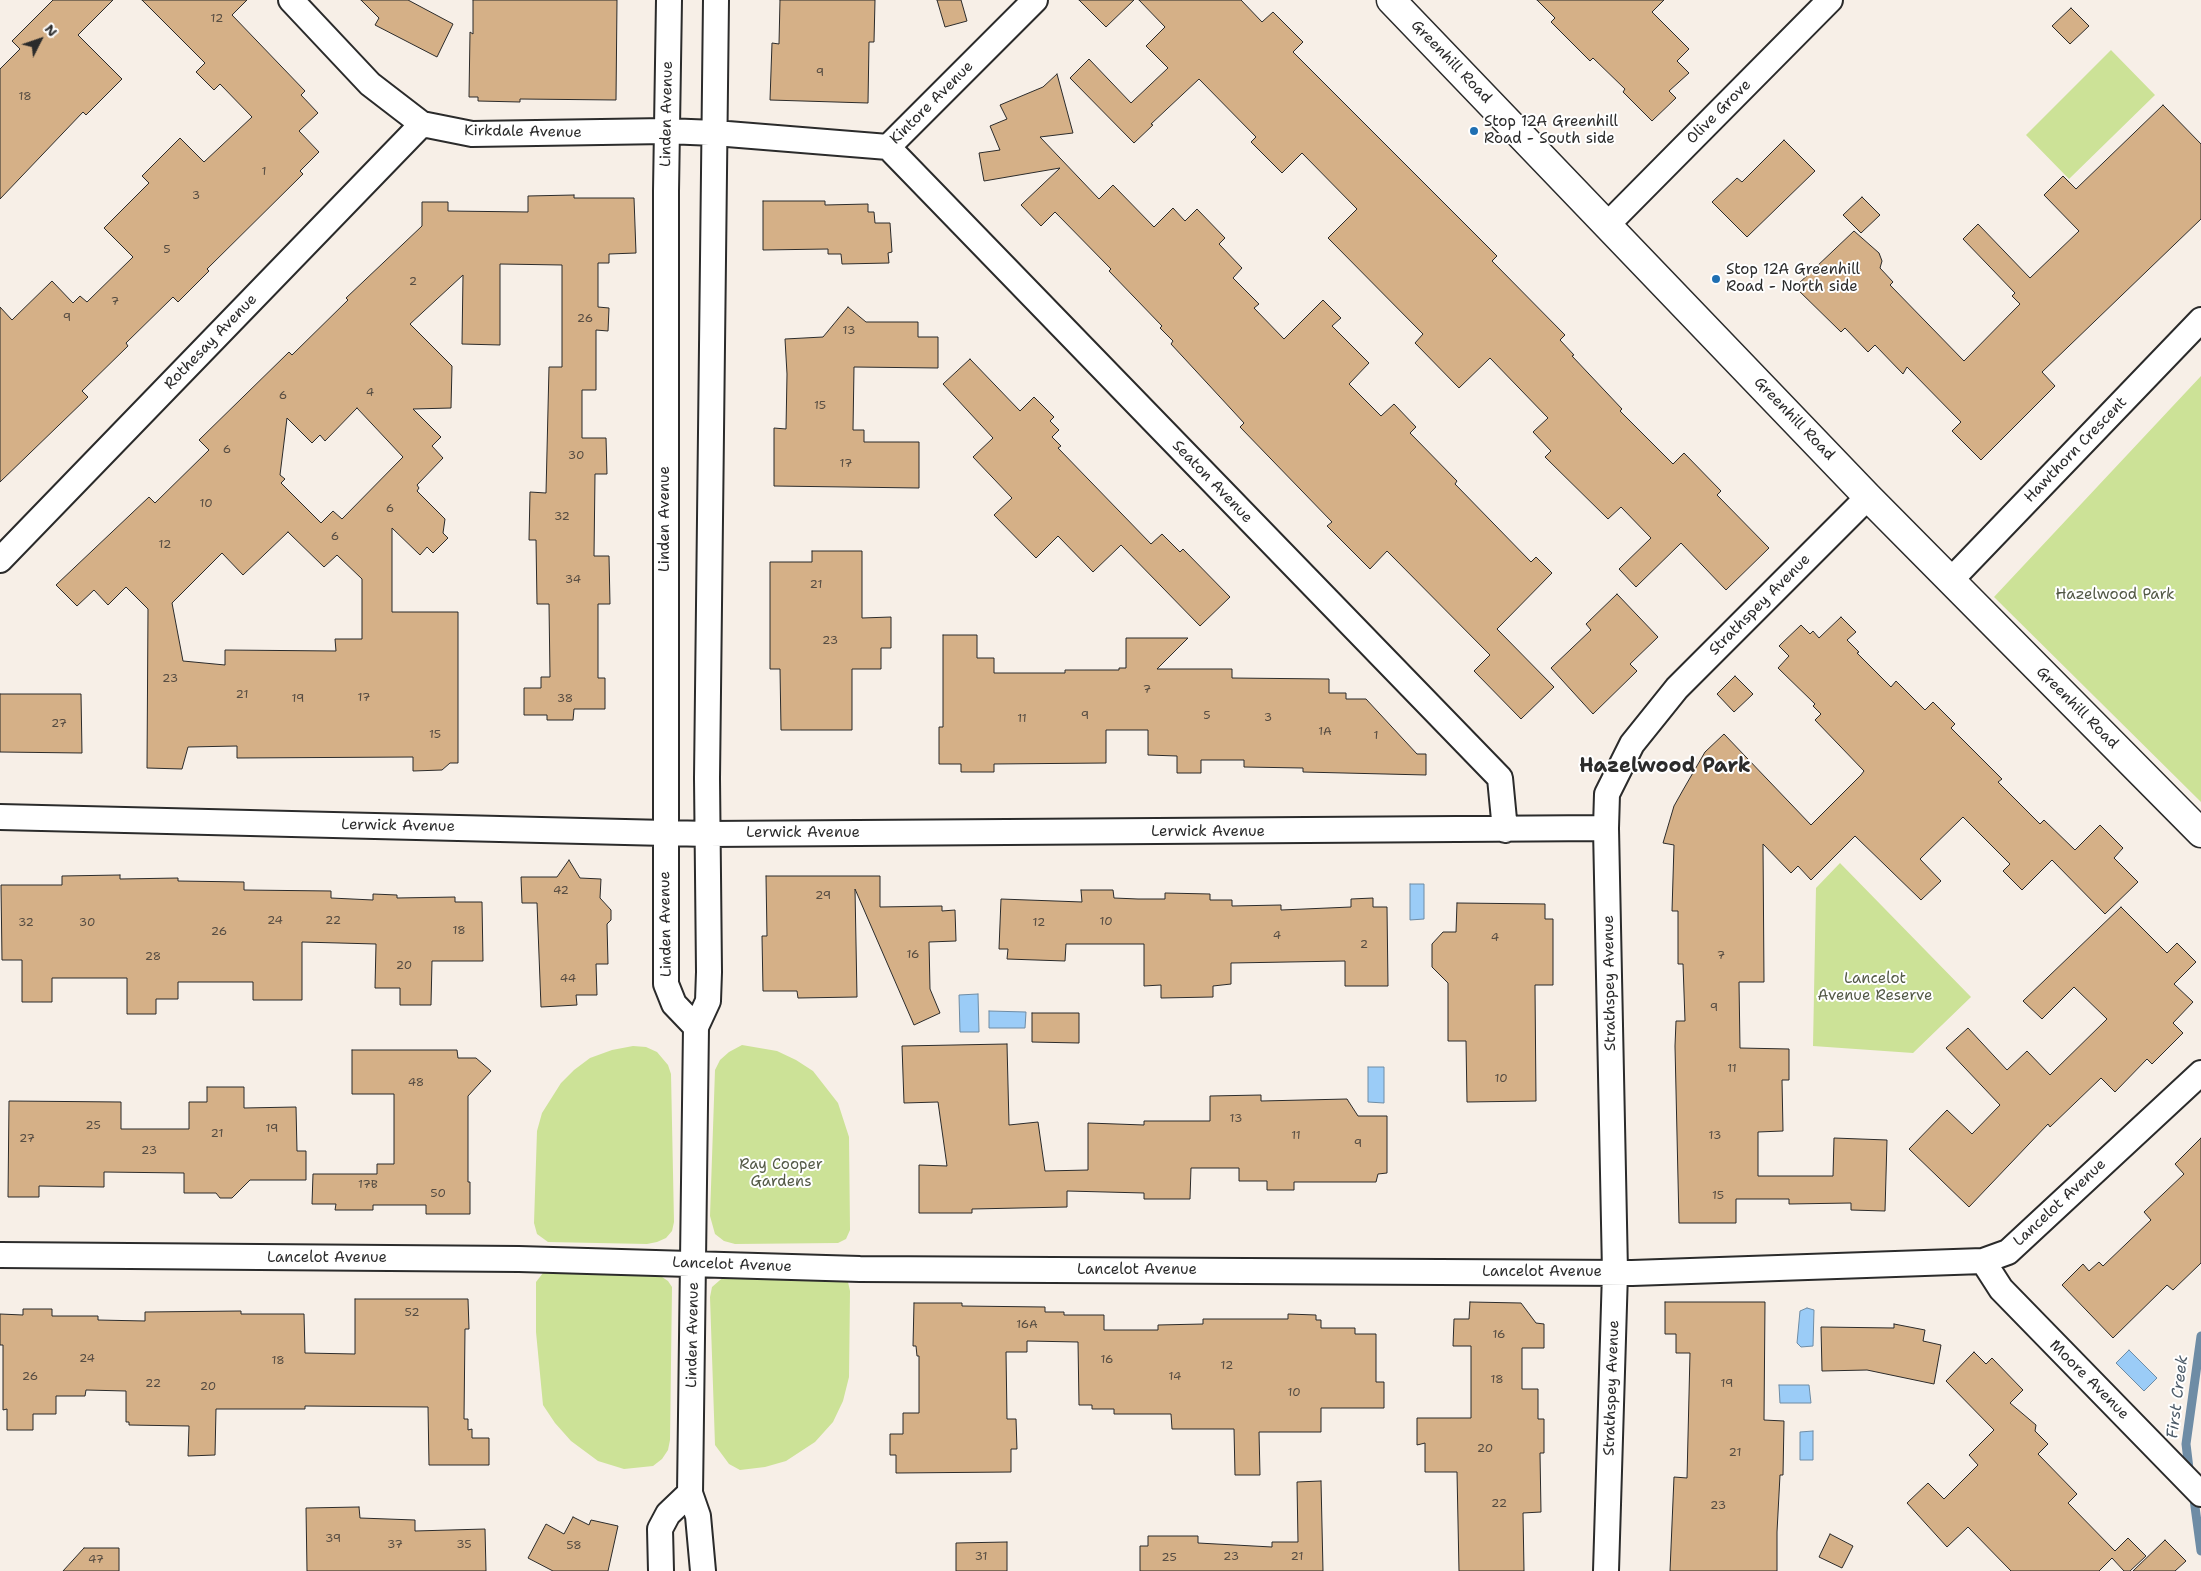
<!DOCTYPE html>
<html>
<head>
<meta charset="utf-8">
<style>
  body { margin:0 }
  #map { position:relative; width:2201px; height:1571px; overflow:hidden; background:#f7efe7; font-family:"Shantell Sans",sans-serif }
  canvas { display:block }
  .north { position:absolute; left:15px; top:15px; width:50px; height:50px; -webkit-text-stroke:4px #fff; paint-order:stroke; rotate:49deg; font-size:14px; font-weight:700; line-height:20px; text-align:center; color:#2b2b2b }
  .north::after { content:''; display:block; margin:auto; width:18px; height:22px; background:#2b2b2b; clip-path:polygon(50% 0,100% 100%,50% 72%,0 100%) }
</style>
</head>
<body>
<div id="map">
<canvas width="2201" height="1571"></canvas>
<div class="north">N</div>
</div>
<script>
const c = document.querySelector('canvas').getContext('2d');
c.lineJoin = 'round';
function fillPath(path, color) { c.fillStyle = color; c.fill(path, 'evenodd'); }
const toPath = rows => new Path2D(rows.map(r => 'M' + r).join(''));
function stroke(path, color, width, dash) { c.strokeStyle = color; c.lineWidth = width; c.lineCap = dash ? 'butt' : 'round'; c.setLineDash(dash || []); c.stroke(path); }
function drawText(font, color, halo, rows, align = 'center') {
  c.font = font + ' "Shantell Sans",sans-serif'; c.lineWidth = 4; c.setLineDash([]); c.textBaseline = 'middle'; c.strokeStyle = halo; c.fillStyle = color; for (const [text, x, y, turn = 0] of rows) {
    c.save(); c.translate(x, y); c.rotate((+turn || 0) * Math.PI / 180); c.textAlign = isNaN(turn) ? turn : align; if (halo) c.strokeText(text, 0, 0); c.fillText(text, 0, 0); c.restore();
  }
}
fillPath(toPath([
  [2111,50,2155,95,2069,179,2026,135],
  [2201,376,2201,802,1994,597],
  [1840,863,1971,997,1913,1053,1813,1046,1816,888],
  [742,1045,777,1051,796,1060,813,1071,838,1103,849,1137,850,1230,846,1239,838,1243,735,1244,724,1241,715,1234,710,1216,715,1070,720,1060,729,1052],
  [633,1046,646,1047,657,1052,668,1065,671,1074,674,1222,672,1231,666,1238,657,1242,647,1244,548,1242,537,1234,534,1223,537,1131,542,1113,561,1083,574,1070,590,1058,612,1050],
  [552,1272,656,1273,668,1281,672,1287,670,1440,668,1450,662,1459,653,1466,624,1469,598,1461,571,1441,555,1423,543,1405,536,1332,536,1282,543,1273],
  [727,1274,840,1276,848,1282,850,1291,849,1377,843,1401,833,1422,815,1442,786,1461,765,1467,740,1470,729,1464,715,1445,710,1297,712,1287]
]), '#cce297');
const water = toPath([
  [1410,884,1424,884,1424,919,1410,920,1410,884],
  [978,994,979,1032,960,1032,959,995,978,994],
  [989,1011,1026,1012,1025,1028,989,1028,989,1011],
  [1368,1067,1384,1067,1384,1103,1368,1102,1368,1067],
  [1807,1308,1814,1310,1813,1346,1801,1347,1797,1343,1800,1311,1807,1308],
  [2129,1350,2157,1378,2144,1391,2116,1363,2129,1350],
  [1779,1385,1809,1385,1811,1403,1780,1403,1779,1385],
  [1813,1431,1813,1460,1800,1460,1800,1432,1813,1431]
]);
fillPath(water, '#9bccf7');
stroke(water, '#6e8ca5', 1);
stroke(toPath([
  [2190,1477,2186,1444,2201,1336],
  [2193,1492,2201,1551]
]), '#6e8ca5', 9);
const building = toPath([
  [53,0,113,0,78,35,122,79,86,115,83,112,0,199,0,69,20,49,12,41,53,0],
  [142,0,247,0,232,15,305,91,301,95,318,113,299,131,319,152,300,171,303,174,207,269,209,271,178,302,173,297,126,343,128,346,82,391,88,397,0,482,0,307,12,320,52,281,73,303,80,296,87,302,133,257,104,228,149,183,142,176,180,138,204,162,252,117,220,84,214,90,196,72,205,63,142,0],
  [361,0,408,0,453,24,437,57,375,25,379,18,361,0],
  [473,0,617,0,616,100,520,99,520,102,478,101,478,97,469,97,470,32,473,34,473,0],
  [780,0,875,0,874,42,869,42,868,103,770,100,772,43,779,44,780,0],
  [937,0,961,0,967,21,945,27,937,0],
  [1079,0,1134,0,1106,27,1079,0],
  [1139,0,1241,0,1262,22,1273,12,1303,42,1293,52,1497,256,1492,261,1565,335,1560,340,1574,355,1572,356,1622,409,1620,411,1673,464,1684,453,1721,491,1717,495,1769,548,1726,590,1681,543,1636,587,1619,569,1651,538,1621,507,1608,519,1545,457,1551,451,1533,432,1548,418,1490,358,1459,388,1415,343,1423,334,1328,238,1357,209,1302,153,1282,173,1251,142,1256,137,1199,79,1151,124,1153,125,1134,143,1070,78,1089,59,1131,103,1168,68,1146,46,1165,27,1139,0],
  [1537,0,1664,0,1652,12,1689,49,1677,61,1689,73,1669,91,1676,98,1652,121,1623,92,1625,89,1593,58,1590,61,1551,22,1555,18,1537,0],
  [2071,8,2089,26,2070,44,2052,26,2071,8],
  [1057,74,1073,133,1040,137,1099,199,1113,185,1154,227,1173,208,1185,221,1197,209,1225,238,1219,244,1242,268,1233,278,1259,304,1254,308,1284,339,1323,300,1341,318,1332,326,1369,363,1349,384,1381,416,1394,404,1416,427,1410,433,1457,481,1455,484,1531,562,1536,557,1552,573,1497,629,1554,687,1521,719,1474,671,1490,655,1387,551,1370,569,1327,526,1332,522,1240,427,1244,423,1171,344,1173,341,1160,328,1162,326,1109,271,1111,269,1055,212,1041,226,1021,205,1060,168,984,181,979,153,1000,150,990,126,1007,119,1000,105,1043,87,1057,74],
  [2163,105,2201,144,2201,219,2042,372,2055,386,1981,460,1952,431,1961,422,1907,367,1903,374,1875,345,1868,352,1845,328,1841,332,1795,287,1854,231,1879,253,1882,261,1880,268,1893,282,1890,285,1964,361,2020,304,2012,296,2015,293,1963,239,1978,224,2030,278,2079,231,2044,195,2063,176,2076,189,2163,105],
  [1784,140,1815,171,1747,237,1712,202,1737,178,1742,182,1784,140],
  [574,195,574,198,634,198,636,253,609,254,609,263,598,263,598,307,609,308,608,331,596,330,596,390,582,390,582,438,606,438,607,474,595,474,594,556,609,556,610,604,598,604,598,678,605,678,605,709,574,709,573,720,547,720,547,715,524,715,524,688,541,688,541,677,550,677,549,604,537,604,536,540,529,540,530,492,546,493,549,367,562,367,562,265,500,264,500,345,462,344,463,275,410,324,452,366,451,408,413,409,441,437,432,446,443,458,417,485,419,488,417,491,445,519,443,533,448,538,433,553,427,547,420,555,392,528,392,612,458,612,458,763,450,763,442,770,413,771,413,757,237,758,237,746,188,747,182,769,147,768,148,609,126,587,108,605,94,590,77,606,56,585,149,497,155,503,209,450,199,440,289,352,292,355,348,300,346,298,422,226,422,202,448,202,448,211,528,212,528,196,574,195],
  [357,408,403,457,342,519,333,511,321,523,281,483,285,479,280,475,287,418,312,443,320,435,325,441,357,408],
  [288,532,324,567,337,555,362,579,362,639,335,639,336,651,225,650,225,665,183,661,172,603,222,553,243,575,288,532],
  [1862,197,1880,215,1861,233,1843,215,1862,197],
  [763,201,825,201,825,205,868,204,868,212,874,212,875,223,890,223,892,252,888,253,889,263,842,264,841,254,828,254,828,249,763,250,763,201],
  [848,307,866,322,918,322,918,337,938,337,938,368,854,367,853,430,864,430,864,442,919,442,919,488,774,486,774,428,786,429,787,374,785,339,823,337,848,307],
  [970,359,1020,411,1034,397,1054,417,1050,421,1059,430,1052,437,1061,446,1058,448,1151,544,1162,534,1180,552,1183,549,1230,597,1200,626,1121,545,1093,572,1058,536,1036,558,994,515,1012,498,973,457,993,438,943,384,970,359],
  [812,551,862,551,862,618,891,617,891,648,881,648,881,669,852,669,852,730,781,730,780,669,770,669,770,562,812,562,812,551],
  [1617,594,1658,637,1630,664,1637,671,1593,714,1551,668,1591,630,1586,624,1617,594],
  [1841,617,1856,632,1847,640,1859,652,1857,653,1891,687,1896,681,1925,710,1933,702,1955,724,1951,728,2002,779,1998,782,2040,824,2044,820,2075,850,2100,825,2123,848,2114,858,2138,882,2105,914,2052,860,2022,890,2003,871,2010,864,1963,817,1920,859,1941,881,1921,900,1855,836,1811,880,1798,866,1791,873,1763,844,1764,982,1739,982,1740,1048,1789,1049,1789,1080,1782,1080,1783,1131,1758,1132,1758,1176,1833,1176,1834,1138,1887,1140,1885,1211,1851,1210,1851,1203,1789,1204,1789,1199,1736,1199,1736,1223,1679,1223,1675,1046,1676,1021,1685,1021,1683,964,1678,964,1678,911,1672,911,1674,845,1663,843,1674,806,1683,790,1705,752,1724,734,1811,825,1861,775,1864,771,1815,720,1821,714,1813,706,1815,704,1778,668,1789,656,1779,646,1801,625,1810,634,1813,631,1819,638,1841,617],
  [943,635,977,635,977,658,994,658,994,673,1065,673,1065,670,1119,670,1119,668,1126,668,1126,638,1188,638,1157,669,1232,669,1232,678,1329,679,1329,693,1346,693,1346,699,1366,699,1417,754,1426,754,1426,775,1303,772,1303,768,1244,767,1244,760,1201,760,1201,773,1177,773,1177,756,1148,755,1148,730,1106,730,1106,763,994,764,994,772,961,772,961,764,939,764,939,727,943,727,943,635],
  [1735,676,1753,694,1734,712,1717,694,1735,676],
  [0,694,81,694,82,753,0,752,0,694],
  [569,860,580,878,601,879,600,898,611,910,611,920,607,924,608,964,596,964,597,995,576,995,577,1005,541,1007,537,903,522,903,521,877,557,877,569,860],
  [120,875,120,879,178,878,178,881,244,882,244,890,331,891,331,898,373,900,373,894,397,895,397,898,455,897,455,902,482,902,483,961,432,961,431,1005,400,1005,400,988,375,988,376,944,302,942,302,1000,253,1000,253,982,178,982,178,999,156,999,156,1014,127,1014,127,978,52,978,52,1002,22,1002,22,960,2,960,1,885,62,885,62,876,120,875],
  [766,876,880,876,880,907,942,906,942,911,955,910,956,941,929,942,930,989,940,1013,914,1025,855,889,857,997,798,998,797,991,763,991,762,936,767,936,766,876],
  [1081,890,1113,890,1114,898,1138,899,1165,899,1165,893,1210,894,1210,900,1232,900,1232,906,1281,905,1281,910,1351,907,1351,899,1373,898,1373,907,1387,907,1388,986,1345,986,1345,961,1231,963,1231,984,1213,986,1213,997,1161,998,1161,985,1144,986,1144,944,1066,944,1065,961,1007,959,1008,949,999,949,1001,899,1082,902,1081,890],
  [1457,903,1545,904,1545,919,1553,919,1553,985,1535,985,1536,1101,1467,1102,1466,1041,1448,1041,1448,983,1432,967,1432,944,1443,932,1456,932,1457,903],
  [2121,907,2167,953,2177,943,2196,962,2174,984,2193,1002,2173,1023,2183,1033,2152,1064,2147,1059,2115,1092,2101,1078,2050,1127,2048,1124,1969,1207,1909,1149,1947,1110,1972,1134,2000,1105,1946,1048,1968,1028,2007,1070,2027,1051,2050,1075,2107,1019,2074,987,2042,1019,2023,1001,2121,907],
  [1032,1013,1079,1013,1079,1043,1032,1042,1032,1013],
  [1007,1044,1009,1125,1038,1122,1045,1171,1088,1170,1088,1123,1144,1125,1144,1121,1210,1121,1210,1096,1261,1095,1261,1101,1347,1099,1358,1116,1387,1116,1387,1173,1378,1174,1376,1182,1294,1182,1294,1190,1267,1190,1267,1181,1239,1181,1239,1168,1191,1168,1190,1199,1144,1199,1144,1193,1067,1191,1067,1207,972,1209,972,1213,919,1213,919,1165,947,1166,938,1102,904,1103,902,1046,1007,1044],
  [352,1050,457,1050,458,1058,476,1058,491,1071,468,1096,468,1182,470,1182,470,1214,426,1214,426,1205,373,1205,373,1210,335,1210,336,1204,312,1204,313,1174,377,1174,377,1164,394,1164,394,1094,352,1094,352,1050],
  [207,1087,244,1087,244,1108,296,1107,297,1151,306,1151,306,1180,250,1180,232,1198,220,1198,216,1193,184,1193,184,1173,104,1172,104,1187,39,1186,39,1197,8,1197,9,1101,121,1102,121,1129,189,1129,189,1102,207,1102,207,1087],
  [2201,1138,2201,1263,2173,1290,2167,1285,2113,1338,2062,1285,2083,1264,2089,1271,2099,1262,2103,1266,2151,1220,2144,1212,2184,1174,2175,1164,2201,1138],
  [355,1299,468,1299,469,1329,465,1329,464,1419,468,1419,468,1430,472,1429,472,1438,489,1438,489,1465,429,1465,428,1407,305,1406,305,1409,216,1409,215,1455,188,1456,189,1426,129,1425,129,1422,126,1422,126,1391,86,1390,85,1396,56,1396,56,1414,33,1414,33,1430,7,1430,7,1409,3,1410,3,1345,0,1345,0,1314,23,1315,23,1309,52,1309,52,1316,98,1316,98,1320,145,1321,145,1312,241,1311,241,1314,304,1314,305,1353,355,1354,355,1299],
  [1470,1302,1521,1303,1536,1323,1544,1324,1544,1348,1522,1348,1522,1389,1538,1389,1538,1419,1544,1419,1544,1453,1540,1453,1541,1512,1523,1513,1524,1571,1459,1571,1457,1472,1425,1472,1425,1443,1417,1445,1417,1418,1471,1418,1471,1346,1453,1346,1454,1319,1469,1319,1470,1302],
  [1665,1302,1765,1302,1764,1420,1784,1421,1783,1475,1780,1475,1777,1532,1777,1571,1670,1571,1674,1477,1687,1478,1690,1353,1676,1353,1676,1334,1665,1334,1665,1302],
  [914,1303,962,1303,962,1306,1045,1307,1045,1312,1064,1312,1064,1315,1104,1315,1104,1330,1158,1330,1158,1325,1203,1324,1203,1319,1288,1319,1288,1314,1316,1315,1316,1320,1321,1320,1321,1328,1355,1328,1355,1334,1376,1334,1376,1382,1384,1382,1384,1408,1321,1408,1321,1432,1259,1432,1260,1475,1235,1475,1234,1429,1172,1429,1171,1414,1114,1414,1114,1409,1092,1409,1092,1405,1079,1405,1078,1342,1027,1341,1027,1352,1006,1352,1007,1419,1016,1419,1017,1449,1011,1449,1011,1472,896,1473,896,1455,890,1455,890,1434,903,1434,903,1413,919,1413,919,1356,917,1356,916,1346,913,1346,914,1303],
  [1894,1324,1925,1330,1923,1341,1941,1345,1934,1384,1867,1370,1822,1371,1821,1327,1894,1328,1894,1324],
  [1974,1352,1986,1364,1992,1358,2023,1390,2010,1403,2036,1425,2035,1431,2048,1444,2038,1454,2077,1494,2068,1503,2115,1551,2128,1538,2146,1556,2130,1571,2124,1571,2112,1558,2099,1571,2011,1571,1968,1527,1947,1547,1907,1503,1928,1483,1944,1499,1978,1465,1969,1455,1994,1430,1946,1381,1974,1352],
  [1321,1481,1323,1571,1140,1571,1140,1546,1148,1546,1148,1536,1198,1536,1198,1543,1272,1547,1272,1542,1298,1542,1297,1482,1321,1481],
  [359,1507,360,1518,415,1520,415,1531,485,1529,486,1571,307,1571,306,1508,359,1507],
  [573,1517,589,1525,591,1520,618,1526,608,1571,553,1571,528,1558,546,1524,564,1534,573,1517],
  [1830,1534,1853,1546,1842,1568,1819,1557,1830,1534],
  [2165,1540,2186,1561,2175,1571,2133,1571,2165,1540],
  [1007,1542,1007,1571,956,1571,956,1543,1007,1542],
  [84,1548,119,1548,119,1571,63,1571,84,1548]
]);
fillPath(building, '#d5b087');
stroke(building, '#2b2b2b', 1);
const street = toPath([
  [291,0,370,84,422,124,472,134,666,131,715,133,888,147,1035,0],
  [669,0,666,191,666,984,674,1004,696,1027],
  [888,147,1500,778,1505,830],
  [1608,224,1830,0],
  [0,560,422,124],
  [1951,580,2201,320],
  [0,817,708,834,1606,828],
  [0,1255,519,1259,860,1269,1632,1273,1983,1261,2008,1252,2201,1073],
  [1983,1261,2001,1289,2201,1494],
  [661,1571,660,1529,668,1514,690,1493],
  [703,1571,698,1516,690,1493,696,1027,708,1001,709,972,707,778,716,0],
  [1606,1571,1615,1272,1606,828,1607,794,1632,744,1677,688,1868,497]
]);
const secondary = toPath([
  [1391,0,1868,497,2201,833]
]);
stroke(street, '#2b2b2b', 28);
stroke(secondary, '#2b2b2b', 31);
stroke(street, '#fff', 24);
stroke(secondary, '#fff', 28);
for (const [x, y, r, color] of [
  [1474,131,5,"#1f6fb2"],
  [1716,279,5,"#1f6fb2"]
]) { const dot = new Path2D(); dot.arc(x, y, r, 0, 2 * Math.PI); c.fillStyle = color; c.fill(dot); stroke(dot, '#fff', 2); }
drawText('12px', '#564c42', null, [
  ["12",217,19],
  ["9",820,73],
  ["18",25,97],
  ["1",264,172],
  ["3",196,196],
  ["5",167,250],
  ["2",413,282],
  ["7",115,302],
  ["9",67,318],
  ["26",585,319],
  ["13",849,331],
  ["4",370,393],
  ["6",283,396],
  ["15",820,406],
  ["6",227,450],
  ["30",576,456],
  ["17",846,464],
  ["10",206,504],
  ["6",390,509],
  ["32",562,517],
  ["6",335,537],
  ["12",165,545],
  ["34",573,580],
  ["21",816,585],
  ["23",830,641],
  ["23",170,679],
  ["7",1147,690],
  ["21",242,695],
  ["17",364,698],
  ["19",298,699],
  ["38",565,699],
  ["9",1085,716],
  ["5",1207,716],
  ["3",1268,718],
  ["11",1022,719],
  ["27",59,724],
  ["1A",1325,732],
  ["15",435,735],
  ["1",1376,736],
  ["42",561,891],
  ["29",823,896],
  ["24",275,921],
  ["22",333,921],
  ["10",1106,922],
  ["32",26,923],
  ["30",87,923],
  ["12",1039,923],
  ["18",459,931],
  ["26",219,932],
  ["4",1277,936],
  ["4",1495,938],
  ["2",1364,945],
  ["16",913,955],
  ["7",1721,956],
  ["28",153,957],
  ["20",404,966],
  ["44",568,979],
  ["9",1714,1008],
  ["11",1732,1069],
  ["10",1501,1079],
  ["48",416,1083],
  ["13",1236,1119],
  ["25",93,1126],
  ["19",272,1129],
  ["21",217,1134],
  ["11",1296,1136],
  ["13",1715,1136],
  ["27",27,1139],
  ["9",1358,1144],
  ["23",149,1151],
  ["17B",368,1185],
  ["50",438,1194],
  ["15",1718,1196],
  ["52",412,1313],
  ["16A",1027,1325],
  ["16",1499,1335],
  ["24",87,1359],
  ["16",1107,1360],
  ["18",278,1361],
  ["12",1227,1366],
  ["26",30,1377],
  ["14",1175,1377],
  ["18",1497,1380],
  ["22",153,1384],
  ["19",1727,1384],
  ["20",208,1387],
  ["10",1294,1393],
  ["20",1485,1449],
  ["21",1735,1453],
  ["22",1499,1504],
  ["23",1718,1506],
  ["39",333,1539],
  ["37",395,1545],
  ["35",464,1545],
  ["58",574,1546],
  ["31",981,1557],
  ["23",1231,1557],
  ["21",1297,1557],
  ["25",1169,1558],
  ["47",96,1560]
]);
drawText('15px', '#2b2b2b', '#fff', [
  ["Greenhill Road",1451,62,46],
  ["Kintore Avenue",932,103,-45],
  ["Olive Grove",1719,112,-45],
  ["Linden Avenue",667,114,-89],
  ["Kirkdale Avenue",523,132,1],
  ["Rothesay Avenue",211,342,-46],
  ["Greenhill Road",1794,419,46],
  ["Hawthorn Crescent",2076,450,-46],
  ["Seaton Avenue",1212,482,46],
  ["Linden Avenue",665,519,-90],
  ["Strathspey Avenue",1760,605,-45],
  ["Greenhill Road",2077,708,45],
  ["Lerwick Avenue",398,826,1],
  ["Lerwick Avenue",1208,832],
  ["Lerwick Avenue",803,833],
  ["Linden Avenue",666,924,-91],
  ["Strathspey Avenue",1610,983,-91],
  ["Lancelot Avenue",2060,1203,-43],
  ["Lancelot Avenue",327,1258],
  ["Lancelot Avenue",732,1265,2],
  ["Lancelot Avenue",1137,1270],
  ["Lancelot Avenue",1542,1272],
  ["Linden Avenue",693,1335,-89],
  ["Moore Avenue",2089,1380,45],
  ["Strathspey Avenue",1612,1388,-88]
]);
drawText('15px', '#2b2b2b', '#fff', [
  ["Stop 12A Greenhill",1484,122],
  ["Road - South side",1484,139],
  ["Stop 12A Greenhill",1726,270],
  ["Road - North side",1726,287]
], 'left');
drawText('15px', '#535946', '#fff', [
  ["Hazelwood Park",2115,595],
  ["Lancelot",1875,979],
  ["Avenue Reserve",1875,996],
  ["Ray Cooper",781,1165],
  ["Gardens",781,1182]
]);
drawText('italic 16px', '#4d5b68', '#fff', [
  ["First Creek",2178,1397,-83]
]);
drawText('bold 20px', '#2b2b2b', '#fff', [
  ["Hazelwood Park",1665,767]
]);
</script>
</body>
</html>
